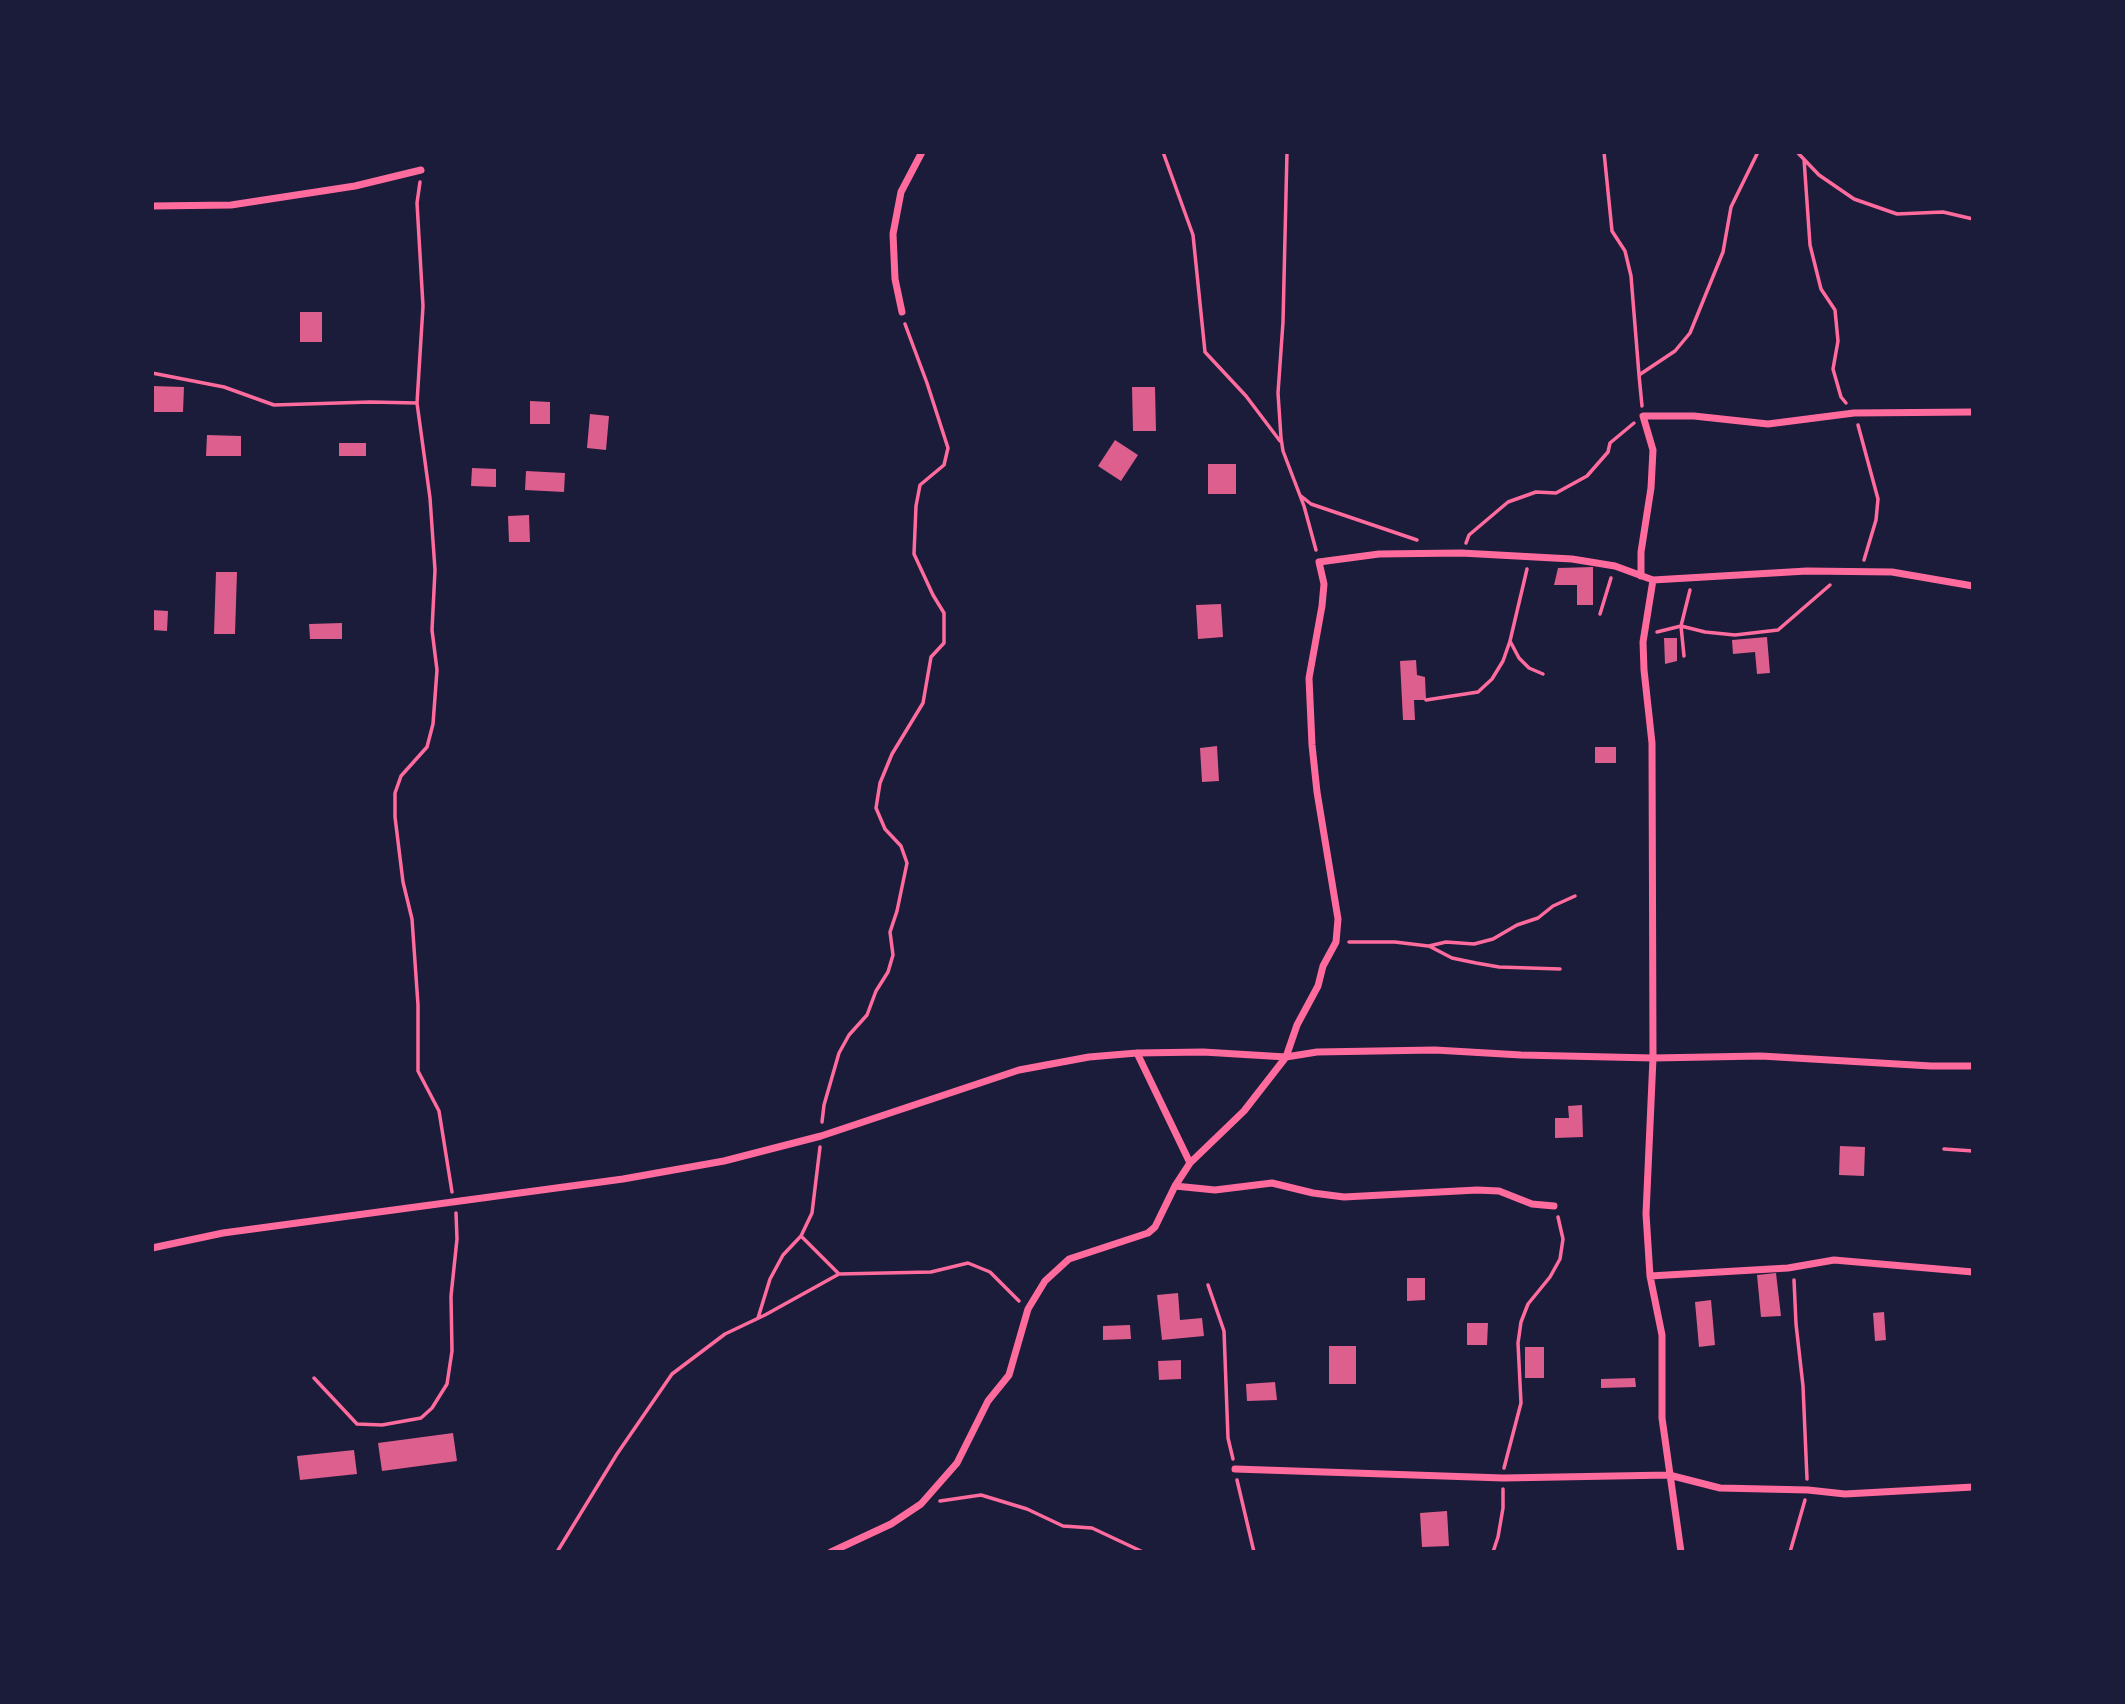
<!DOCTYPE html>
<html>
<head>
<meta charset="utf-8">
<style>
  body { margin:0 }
  #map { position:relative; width:2125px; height:1704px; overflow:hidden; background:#1b1b3a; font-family:"DM Sans",sans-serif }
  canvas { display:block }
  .frame { position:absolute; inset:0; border:154px solid #1b1b3a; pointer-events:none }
</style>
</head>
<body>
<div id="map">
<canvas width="2125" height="1704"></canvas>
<div class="frame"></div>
</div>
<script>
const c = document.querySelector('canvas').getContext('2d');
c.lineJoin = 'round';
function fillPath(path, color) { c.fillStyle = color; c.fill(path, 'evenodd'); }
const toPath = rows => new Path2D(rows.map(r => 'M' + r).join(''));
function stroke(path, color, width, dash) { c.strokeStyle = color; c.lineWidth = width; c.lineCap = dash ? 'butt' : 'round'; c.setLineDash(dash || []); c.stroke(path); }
fillPath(toPath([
  [300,312,322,312,322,342,300,342],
  [152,386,184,387,183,412,152,412],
  [1132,387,1155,387,1156,431,1133,431],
  [530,401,550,402,550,424,530,424],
  [590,414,609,416,606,450,587,448],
  [207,435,241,436,241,456,206,456],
  [1115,440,1138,455,1121,481,1098,466],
  [339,443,366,443,366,456,339,456],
  [1208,464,1236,464,1236,494,1208,494],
  [472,468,496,469,496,487,471,486],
  [526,471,565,473,564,492,525,490],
  [529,515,530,542,509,542,508,516],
  [1593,567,1593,605,1577,605,1577,585,1554,585,1558,568],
  [216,572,237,572,235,634,214,634],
  [1221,604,1223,637,1198,639,1196,605],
  [152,610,168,611,167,631,152,630],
  [342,623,342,639,310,639,309,624],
  [1767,637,1770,673,1757,674,1755,652,1733,654,1732,640],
  [1664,638,1677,638,1677,661,1665,664],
  [1416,660,1417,675,1425,677,1426,700,1414,700,1415,720,1403,720,1400,661],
  [1217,746,1219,781,1202,782,1200,748],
  [1595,747,1616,747,1616,763,1595,763],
  [1582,1105,1583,1137,1555,1138,1555,1118,1569,1118,1568,1106],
  [1840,1146,1865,1147,1864,1176,1839,1175],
  [1776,1273,1781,1316,1761,1317,1757,1275],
  [1407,1278,1425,1278,1425,1300,1407,1301],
  [1178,1293,1180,1320,1202,1318,1204,1336,1162,1340,1157,1295],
  [1711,1300,1715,1345,1699,1347,1695,1302],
  [1884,1312,1886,1340,1875,1341,1873,1313],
  [1467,1323,1488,1323,1487,1345,1467,1345],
  [1130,1325,1131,1339,1103,1340,1103,1326],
  [1329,1346,1356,1346,1356,1384,1329,1384],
  [1525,1347,1544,1347,1544,1378,1525,1378],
  [1181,1360,1181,1379,1159,1380,1158,1361],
  [1635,1378,1636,1387,1601,1388,1601,1379],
  [1275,1382,1277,1400,1247,1401,1246,1384],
  [453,1433,457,1461,382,1471,378,1443],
  [354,1450,357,1474,300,1480,297,1456],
  [1447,1511,1449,1546,1422,1547,1420,1513]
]), '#dd5f8e');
stroke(toPath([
  [1163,152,1193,235,1205,352,1246,396,1280,441],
  [1287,152,1283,322,1278,393,1281,438,1283,451,1304,506,1316,550],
  [1604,152,1612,231,1625,251,1631,276,1639,375],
  [1797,152,1819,175,1854,199,1897,214,1943,212,1973,219],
  [1804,159,1810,245,1821,289,1835,310,1838,341,1833,369,1841,397,1846,403],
  [420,182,417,203,423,306,417,403,430,498,435,570,432,630,437,670,433,724,427,747,401,776,395,793,395,817,403,882,412,919,418,1005,418,1071,439,1111,452,1192],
  [152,373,224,387,274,405,370,402,417,403],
  [1642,406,1639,375,1675,351,1690,333,1723,252,1731,207,1758,152],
  [1858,425,1878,499,1876,520,1864,560],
  [1301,496,1311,504,1417,540],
  [1466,543,1469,535,1508,502,1536,492,1556,493,1587,476,1608,452,1610,443,1634,423],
  [1600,614,1611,578],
  [1657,632,1681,626,1705,632,1735,635,1778,630,1830,585],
  [1510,641,1519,658,1529,668,1543,674],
  [1684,656,1681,626,1690,590],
  [1426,700,1478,692,1492,679,1503,661,1510,641,1527,569],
  [1349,942,1395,942,1428,946],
  [1560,969,1499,967,1476,963,1452,958,1429,946,1446,942,1474,944,1493,939,1517,925,1538,918,1553,906,1575,896],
  [822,1122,824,1105,839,1053,849,1035,867,1015,876,991,888,972,893,955,890,932,897,911,907,863,901,846,885,829,876,808,880,783,892,754,923,703,931,657,944,643,944,613,933,595,914,554,916,506,920,485,944,465,948,448,927,383,905,324],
  [1944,1149,1973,1151],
  [801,1236,812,1213,820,1147],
  [1794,1280,1796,1324,1803,1386,1807,1479],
  [1208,1285,1224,1331,1228,1438,1233,1459],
  [758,1318,770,1279,783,1255,801,1236,839,1274],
  [314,1378,357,1424,382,1425,421,1418,432,1408,447,1384,452,1351,451,1296,457,1239,456,1213],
  [1504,1468,1521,1403,1518,1343,1521,1322,1528,1304,1550,1277,1560,1259,1563,1239,1558,1217],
  [1237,1480,1254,1552],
  [940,1501,981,1495,1027,1509,1063,1526,1092,1528,1143,1552],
  [557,1552,617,1454,672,1374,725,1334,765,1315,839,1274,931,1272,968,1263,990,1272,1019,1301],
  [1493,1552,1498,1537,1503,1508,1503,1489],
  [1790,1552,1805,1500]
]), '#ff6b9d', 3.5);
stroke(toPath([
  [152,206,231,205,355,186,421,170],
  [902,312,895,279,893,234,901,192,922,152],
  [1641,576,1641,552,1651,488,1653,450,1643,416,1694,416,1768,424,1854,413,1973,412],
  [1653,580,1643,642,1644,670,1652,743,1653,1058,1646,1214,1650,1276,1788,1268,1834,1260,1973,1272],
  [1137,1053,1190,1163],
  [1175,1186,1215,1190,1272,1183,1313,1193,1344,1197,1477,1190,1499,1191,1532,1204,1554,1206],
  [152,1248,223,1233,623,1179,724,1161,821,1136,1019,1070,1089,1057,1137,1053,1203,1052,1286,1057,1317,1052,1435,1050,1521,1055,1653,1058,1761,1056,1931,1066,1973,1066],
  [1650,1276,1662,1335,1662,1418,1681,1552],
  [1235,1469,1503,1478,1669,1475,1720,1488,1808,1490,1845,1494,1973,1487],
  [831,1552,891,1524,921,1504,957,1463,988,1401,1009,1375,1028,1309,1045,1281,1069,1259,1148,1233,1155,1227,1175,1186,1190,1163,1244,1111,1286,1057,1297,1025,1318,986,1323,966,1336,942,1338,919,1317,792,1312,745,1309,678,1322,606,1324,584,1319,562,1379,554,1461,553,1572,559,1615,566,1653,580,1807,571,1892,572,1973,586]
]), '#ff6b9d', 7);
</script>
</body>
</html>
